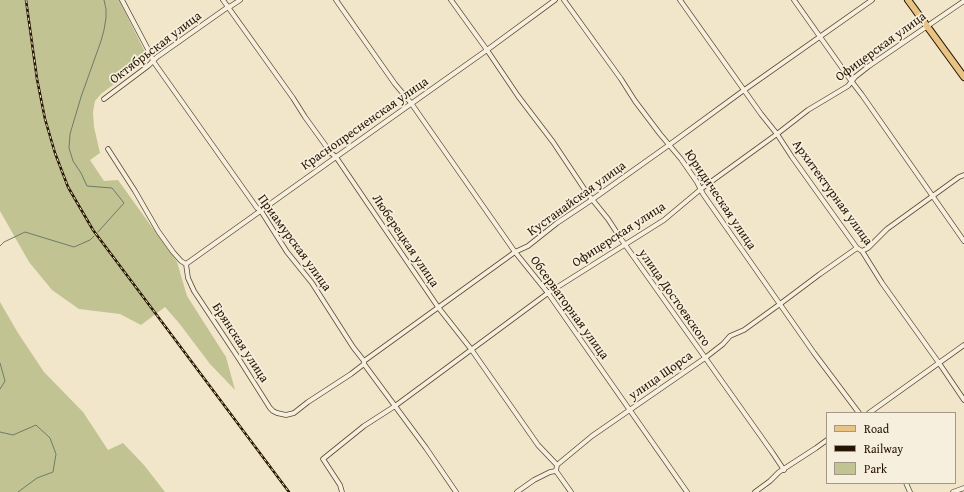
<!DOCTYPE html>
<html>
<head>
<meta charset="utf-8">
<style>
  body { margin:0 }
  #map { position:relative; width:964px; height:492px; overflow:hidden; background:#f2e6ca; font-family:"Gentium Book Plus",serif }
  canvas { display:block }
  .legend { position:absolute; left:826px; top:412px; width:130px; height:72px; box-sizing:border-box; background:#f7efdd; border:1px solid #a39885; margin:0; padding:5px 7px; list-style:none; font-size:12px; color:#261500 }
  .legend li { display:flex; align-items:center; gap:8px; height:20px }
  .legend b { width:20px; border:1px solid #a39885 }
</style>
</head>
<body>
<div id="map">
<canvas width="964" height="492"></canvas>
<ul class="legend">
<li><b style="height:5px;background:#e9c385"></b>Road</li>
<li><b style="height:5px;background:#261500"></b>Railway</li>
<li><b style="height:11px;background:#c1c392"></b>Park</li>
</ul>
</div>
<script>
const c = document.querySelector('canvas').getContext('2d');
c.lineJoin = 'round';
function fillPath(path, color) { c.fillStyle = color; c.fill(path, 'evenodd'); }
const toPath = rows => new Path2D(rows.map(r => 'M' + r).join(''));
function stroke(path, color, width, dash) { c.strokeStyle = color; c.lineWidth = width; c.lineCap = dash ? 'butt' : 'round'; c.setLineDash(dash || []); c.stroke(path); }
function drawText(font, color, halo, rows, align = 'center') {
  c.font = font + ' "Gentium Book Plus",serif'; c.lineWidth = 3.5; c.setLineDash([]); c.textBaseline = 'middle'; c.strokeStyle = halo; c.fillStyle = color; for (const [text, x, y, turn = 0] of rows) {
    c.save(); c.translate(x, y); c.rotate((+turn || 0) * Math.PI / 180); c.textAlign = isNaN(turn) ? turn : align; if (halo) c.strokeText(text, 0, 0); c.fillText(text, 0, 0); c.restore();
  }
}
fillPath(toPath([
  [0,0,119,0,148,58,101,94,95,101,93,112,94,127,100,153,90,160,104,181,118,180,177,262,187,296,226,357,235,390,210,364,179,323,165,307,141,325,120,314,79,309,52,290,29,262,0,211],
  [0,302,18,333,44,372,83,412,108,450,123,443,144,465,165,492,0,492]
]), '#c1c392');
stroke(toPath([
  [98,232,124,203,112,188,87,186,81,173,73,161,69,148,70,134,81,97,101,41,104,30,106,18,106,9,104,0],
  [0,246,4,242,25,232,74,247,90,240,94,236],
  [0,363,5,381,0,389],
  [0,432,13,435,36,425,50,438,56,454,53,472,37,478,18,492]
]), '#6d7c6a', 1);
const street = toPath([
  [122,0,151,55,153,61,257,208,261,211,287,252,312,283,353,347,364,361,364,364,426,448,456,492],
  [223,0,293,98,305,117,331,153,336,157,438,307,471,349,538,445,557,465,556,471,571,492],
  [336,0,395,84,411,103,515,252,548,293,687,492],
  [451,0,487,50,518,96,553,142,587,193,608,219,621,239,772,452,784,470],
  [564,0,621,79,635,101,660,134,681,159,697,182,703,194,814,353,859,413],
  [680,0,761,114,777,134,792,157,857,248,862,251,882,283,939,363,964,400],
  [794,0,852,82,862,95,964,241],
  [104,99,148,66,157,57,228,7,231,6,240,0],
  [108,149,135,191,158,231,173,252,181,261,186,264],
  [862,251,868,248,887,229,959,177,964,175],
  [186,264,188,278,194,291,239,359,270,408,273,411,277,413,286,415,294,413,308,402,351,374,364,364,364,361,515,252,528,246,557,223,593,199,669,145,740,93,872,0],
  [186,264,336,157,487,50,555,0],
  [869,413,964,345],
  [906,483,910,492],
  [342,492,340,485,323,459,364,426,395,406,433,378,548,293,664,220,701,189,777,134,808,110,848,86,855,77,869,66,964,1],
  [517,492,534,480,550,472,556,471,557,465,592,436,705,358,723,344,730,336,744,330,780,304,820,274,857,248],
  [755,492,770,481,779,472,816,448,827,440],
  [953,492,964,488]
]);
const primary = toPath([
  [908,0,964,77]
]);
stroke(street, '#594932', 5.5);
stroke(primary, '#261500', 8);
stroke(street, '#f7efdd', 4);
stroke(primary, '#e9c385', 6);
const rail = toPath([
  [26,0,37,79,45,119,55,153,68,187,93,230,141,294,289,492]
]);
stroke(rail, '#261500', 2.5);
stroke(rail, '#f7efdd', 1, [3]);
drawText('13px', '#261500', '#f7efdd', [
  ["Офицерская улица",881,47,-36],
  ["Октябрьская улица",156,48,-37],
  ["Краснопресненская улица",365,124,-35],
  ["Архитектурная улица",832,193,54],
  ["Кустанайская улица",577,199,-36],
  ["Юридическая улица",720,200,56],
  ["Офицерская улица",619,235,-33],
  ["Люберецкая улица",405,241,56],
  ["Приамурская улица",294,243,54],
  ["улица Достоевского",674,298,55],
  ["Обсерваторная улица",569,308,54],
  ["Брянская улица",240,343,57],
  ["улица Щорса",661,376,-35]
]);
</script>
</body>
</html>
